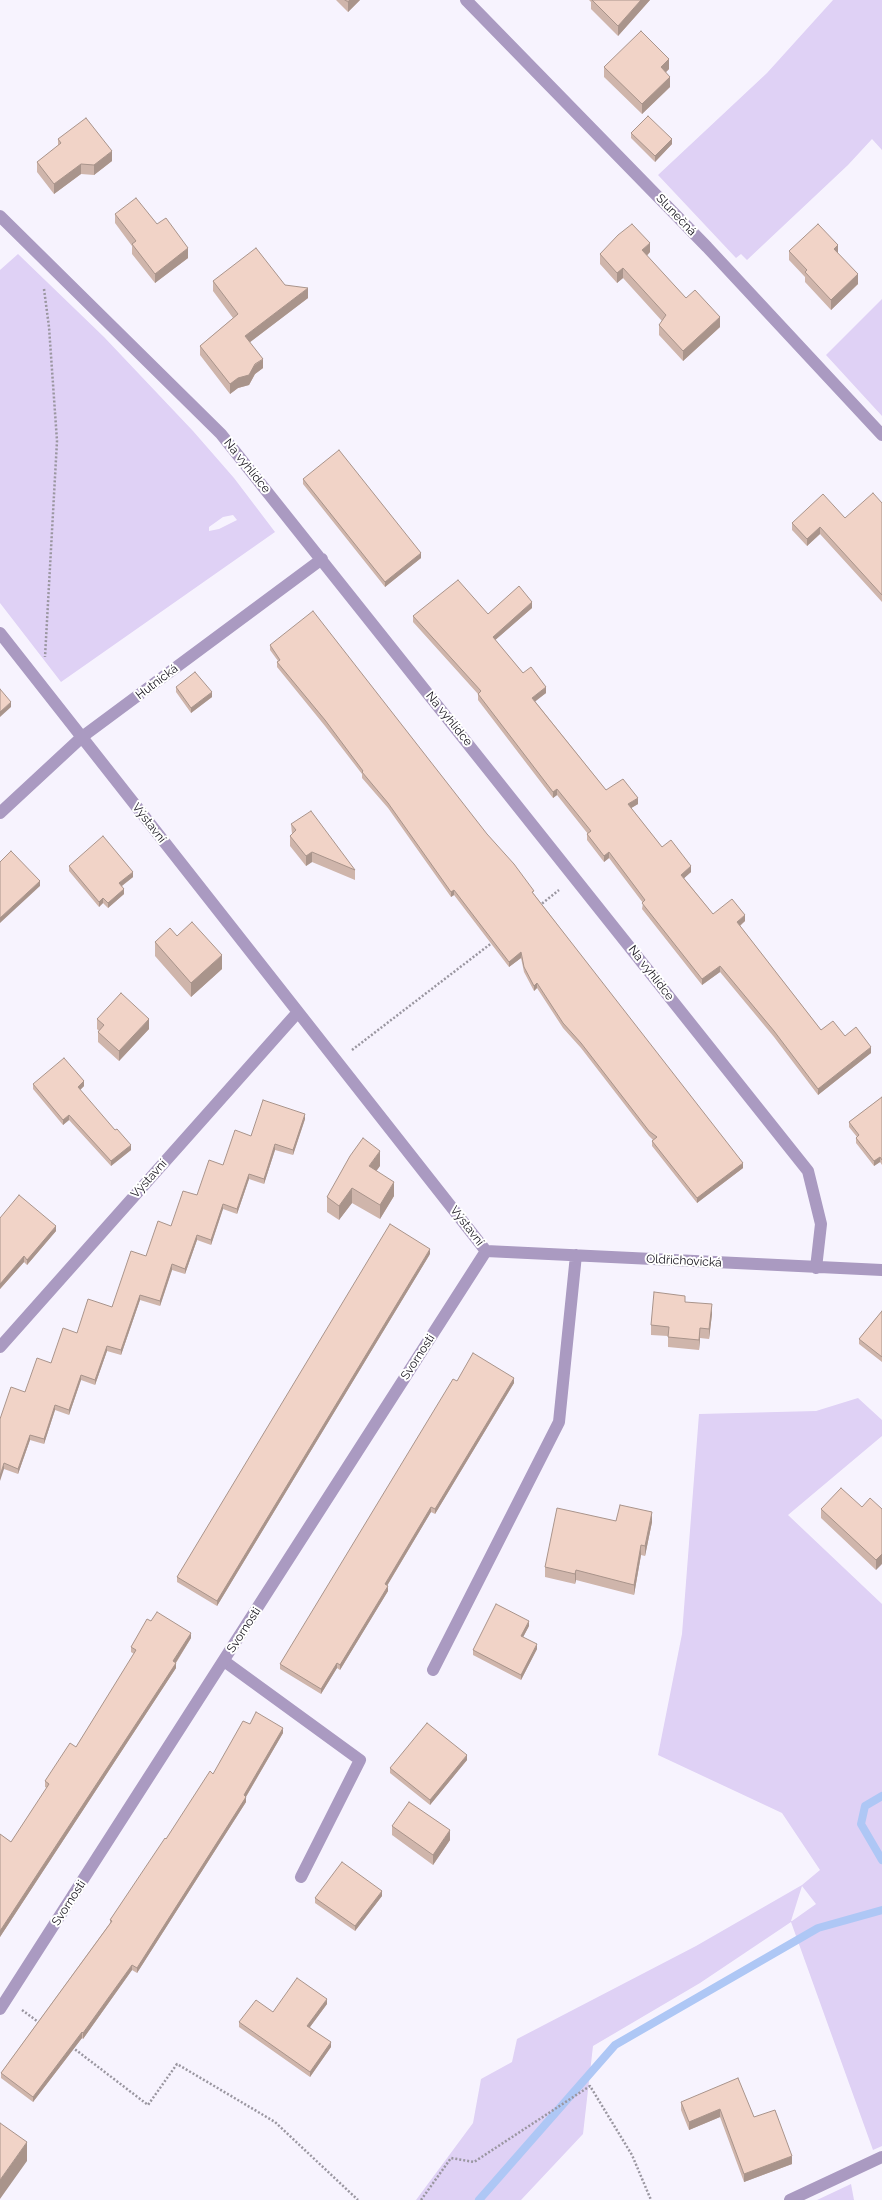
<!DOCTYPE html>
<html>
<head>
<meta charset="utf-8">
<style>
  body { margin:0 }
  canvas { display:block; background:#f7f3fe }
</style>
</head>
<body>
<canvas width="882" height="2200"></canvas>
<script>
const c = document.querySelector('canvas').getContext('2d');
c.lineJoin = 'round';
function fillPath(path, color) { c.fillStyle = color; c.fill(path, 'evenodd'); }
const toPath = rows => new Path2D(rows.map(r => 'M' + r).join(''));
function stroke(path, color, width, dash) { c.strokeStyle = color; c.lineWidth = width; c.lineCap = dash ? 'butt' : 'round'; c.setLineDash(dash || []); c.stroke(path); }
function drawText(font, color, halo, rows, align = 'center') {
  c.font = font + ' Raleway,sans-serif'; c.lineWidth = 4; c.setLineDash([]); c.textBaseline = 'middle'; c.strokeStyle = halo; c.fillStyle = color; for (const [text, x, y, turn = 0] of rows) {
    c.save(); c.translate(x, y); c.rotate((+turn || 0) * Math.PI / 180); c.textAlign = isNaN(turn) ? turn : align; if (halo) c.strokeText(text, 0, 0); c.fillText(text, 0, 0); c.restore();
  }
}
fillPath(toPath([
  [833,0,882,0,882,150,872,139,848,165,747,260,741,254,736,258,658,175,767,73],
  [18,254,104,337,193,431,234,478,275,532,61,682,0,603,0,270],
  [233,515,237,520,219,529,209,531,209,527,223,517],
  [882,299,882,416,826,355],
  [858,1398,882,1420,882,1436,788,1515,882,1604,882,2146,873,2150,791,1922,700,1983,593,2046,583,2134,521,2200,416,2200,473,2123,481,2079,512,2062,517,2039,696,1946,802,1885,820,1870,782,1813,658,1755,682,1634,699,1414,816,1411],
  [802,1886,816,1904,792,1921,791,1921],
  [851,2184,854,2200,817,2200]
]), '#dfd1f5');
stroke(toPath([
  [882,1796,865,1806,861,1824,882,1860],
  [479,2200,615,2045,818,1928,882,1910]
]), '#aec7f5', 8);
stroke(toPath([
  [44,289,49,327,57,441,45,657],
  [539,906,559,890],
  [352,1050,493,942],
  [22,2010,41,2024],
  [72,2047,148,2105,177,2064,275,2122,358,2200],
  [421,2200,451,2158,474,2162,590,2086,632,2155,651,2200]
]), '#9a96a0', 2.5, [2, 2]);
stroke(toPath([
  [224,1661,360,1760,301,1877]
]), '#aa9ac1', 12);
stroke(toPath([
  [466,0,707,247,882,435],
  [0,216,221,434,808,1171,821,1224,816,1268],
  [0,633,486,1251],
  [0,813,82,737,322,559],
  [486,1251,882,1270],
  [0,1347,298,1012],
  [433,1670,559,1422,576,1255],
  [0,2009,486,1251],
  [790,2200,882,2157]
]), '#aa9ac1', 12);
fillPath(toPath([
  [336,0,360,0,348,12],
  [589,0,650,0,618,36,591,9,591,2],
  [604,67,669,69,666,72,670,87,642,114,604,77],
  [631,133,672,144,655,162,631,138],
  [58,139,112,161,94,175,81,174,54,194,37,172,37,162,58,146],
  [115,214,157,224,188,258,155,283,132,254,132,246,115,223],
  [789,251,838,253,858,284,831,310,805,282,805,277,789,260],
  [650,252,647,256,686,298,720,327,683,361,659,335,659,325,662,321,623,278,617,283,600,264,600,254],
  [213,281,285,285,308,298,250,342,263,368,255,374,249,385,238,388,230,394,200,355,200,346,233,318,213,291],
  [303,479,421,558,385,587,303,484],
  [882,503,882,602,820,534,807,546,792,530,792,523,845,518],
  [532,608,495,640,523,673,546,693,535,701,606,790,638,804,631,808,662,847,691,872,684,878,713,914,745,921,740,926,821,1030,845,1036,871,1053,818,1095,774,1037,720,972,702,985,642,909,643,903,609,858,604,862,587,840,587,834,588,834,557,795,553,798,478,700,478,694,413,622,413,616,488,614],
  [270,645,534,894,743,1168,697,1203,652,1146,652,1141,653,1140,649,1136,581,1048,563,1028,537,988,534,991,524,972,521,958,509,967,454,895,451,897,388,808,362,778,362,774,325,726,277,667,277,662,278,661,270,650],
  [176,687,212,697,191,713,176,692],
  [291,824,355,870,355,880,312,862,306,866,290,846,290,836,292,834],
  [69,866,133,877,122,886,124,894,108,908,103,903,99,907,69,871],
  [177,936,222,969,191,997,155,956,155,942],
  [97,1019,149,1029,119,1061,98,1042,98,1032,99,1031,97,1029],
  [33,1084,84,1086,80,1090,131,1150,111,1166,69,1120,63,1125,33,1089],
  [882,1097,882,1165,880,1162,874,1166,856,1143,856,1138,857,1137,849,1127,849,1122],
  [305,1119,293,1155,275,1150,264,1184,249,1179,237,1214,223,1209,211,1245,197,1240,185,1274,172,1270,160,1306,140,1300,121,1355,107,1351,95,1385,81,1380,69,1415,55,1410,44,1444,30,1440,18,1474,4,1469,0,1419,25,1392,77,1333,112,1307,146,1256,223,1165,251,1136],
  [380,1166,376,1171,394,1196,380,1219,352,1203,339,1220,327,1212,327,1197],
  [0,1218,56,1231,27,1265,24,1262,0,1289],
  [430,1254,217,1606,177,1582,177,1577],
  [685,1302,712,1314,709,1339,700,1338,699,1350,668,1347,668,1336,651,1335,651,1325],
  [882,1311,882,1362,859,1344,859,1339],
  [457,1381,514,1383,435,1514,431,1512,387,1586,388,1591,340,1670,337,1668,321,1694,280,1669,280,1664],
  [862,1507,882,1509,876,1570,821,1518,821,1509],
  [616,1521,652,1522,645,1556,641,1555,634,1595,576,1580,575,1584,545,1577,545,1567],
  [529,1626,523,1637,537,1649,521,1680,473,1655,473,1650],
  [191,1638,176,1663,176,1668,0,1937,0,1834,11,1842,47,1788,45,1787,45,1781,76,1747,134,1654,131,1652,131,1647],
  [250,1724,283,1733,246,1797,246,1802,137,1973,132,1970,83,2039,82,2038,33,2102,1,2078,1,2073,110,1923,110,1920,166,1839,213,1774],
  [467,1760,430,1805,390,1773,390,1768],
  [392,1826,450,1840,433,1865,392,1835],
  [382,1896,355,1931,315,1903,315,1898],
  [327,2004,310,2027,331,2047,310,2077,239,2027,239,2022,273,2012],
  [681,2102,754,2117,792,2164,744,2182,720,2117,689,2130,681,2110]
]), '#cfb5ab');
fillPath(toPath([
  [350,0,360,0,348,12,348,2],
  [641,0,650,0,618,36,618,26],
  [669,59,669,69,661,77,661,67],
  [670,77,670,87,642,114,642,104],
  [672,139,672,144,655,162,655,156],
  [112,151,112,161,94,175,94,165],
  [81,164,81,174,54,194,54,184],
  [650,243,650,252,642,260,642,250],
  [838,245,838,255,834,249],
  [188,248,188,258,155,283,155,274],
  [623,268,623,278,617,283,617,273],
  [858,274,858,284,831,310,831,300],
  [308,288,308,298,245,346,245,336],
  [720,317,720,327,683,361,683,351],
  [263,359,263,368,255,374,249,385,238,388,230,394,230,384],
  [820,527,820,534,807,546,807,539],
  [421,553,421,558,385,587,385,582],
  [532,602,532,608,493,642,493,637],
  [546,687,546,693,532,704,532,698],
  [212,692,212,697,191,713,191,708],
  [11,702,11,707,0,717,0,712],
  [557,789,557,795,553,798,553,792],
  [638,798,638,804,628,810,628,804],
  [312,852,312,862,306,866,306,856],
  [609,852,609,858,604,862,604,856],
  [691,866,691,872,681,881,681,875],
  [133,872,133,877,119,888,119,883],
  [40,881,40,886,0,923,0,918],
  [124,889,124,894,108,908,108,903],
  [454,890,454,895,451,897,451,892],
  [103,898,103,903,99,907,99,902],
  [745,915,745,921,737,928,737,922],
  [521,952,521,958,509,967,509,962],
  [222,955,222,969,191,997,191,983],
  [720,966,720,972,702,985,702,979],
  [537,983,537,988,534,991,534,986],
  [149,1019,149,1029,119,1061,119,1051],
  [871,1047,871,1053,818,1095,818,1089],
  [84,1081,84,1086,78,1092,78,1087],
  [305,1114,305,1119,293,1155,293,1150],
  [69,1115,69,1120,63,1125,63,1120],
  [275,1144,275,1150,264,1184,264,1179],
  [131,1145,131,1150,111,1166,111,1161],
  [380,1151,380,1166,369,1181,369,1166],
  [880,1157,880,1162,874,1166,874,1161],
  [743,1163,743,1168,697,1203,697,1198],
  [249,1174,249,1179,237,1214,237,1209],
  [394,1182,394,1196,380,1219,380,1205],
  [352,1188,352,1203,339,1220,339,1206],
  [223,1204,223,1209,211,1245,211,1240],
  [56,1226,56,1231,27,1265,27,1260],
  [197,1235,197,1240,185,1274,185,1269],
  [430,1249,430,1254,217,1606,217,1601],
  [24,1256,24,1262,0,1289,0,1284],
  [172,1264,172,1270,160,1306,160,1301],
  [140,1295,140,1300,121,1355,121,1350],
  [712,1304,712,1314,709,1339,709,1329],
  [700,1328,700,1338,699,1350,699,1340],
  [107,1346,107,1351,95,1385,95,1380],
  [81,1375,81,1380,69,1415,69,1410],
  [514,1378,514,1383,435,1514,435,1509],
  [55,1405,55,1410,44,1444,44,1439],
  [30,1435,30,1440,18,1474,18,1469],
  [4,1463,4,1469,0,1481,0,1476],
  [431,1507,431,1512,385,1589,385,1584],
  [652,1512,652,1522,645,1556,645,1546],
  [641,1545,641,1555,634,1595,634,1585],
  [882,1554,882,1564,876,1570,876,1560],
  [576,1570,576,1580,575,1584,575,1574],
  [388,1586,388,1591,340,1670,340,1665],
  [529,1621,529,1626,521,1641,521,1636],
  [191,1633,191,1638,173,1667,173,1661],
  [537,1644,537,1649,521,1680,521,1675],
  [176,1663,176,1668,0,1937,0,1931],
  [337,1663,337,1668,321,1694,321,1689],
  [283,1728,283,1733,244,1800,246,1797,246,1802,137,1973,137,1968,244,1795],
  [467,1755,467,1760,430,1805,430,1800],
  [450,1830,450,1840,433,1865,433,1855],
  [382,1891,382,1896,355,1931,355,1926],
  [132,1965,132,1970,83,2039,83,2033],
  [327,1999,327,2004,307,2031,307,2026],
  [82,2032,82,2038,33,2102,33,2097],
  [331,2042,331,2047,310,2077,310,2072],
  [720,2109,720,2117,689,2130,689,2122],
  [27,2142,27,2161,0,2199,0,2180],
  [792,2156,792,2164,744,2182,744,2174]
]), '#a9948b');
const building = toPath([
  [345,0,350,0,348,2,345,0],
  [592,0,641,0,618,26,592,0],
  [641,31,669,59,661,67,670,77,642,104,604,67,641,31],
  [648,116,672,139,655,156,631,133,648,116],
  [86,118,112,151,94,165,81,164,54,184,37,162,61,143,58,139,86,118],
  [136,198,157,224,166,218,188,248,155,274,132,244,136,241,115,214,136,198],
  [632,224,650,243,642,250,686,298,695,290,720,317,683,351,659,325,666,315,623,268,617,273,600,254,618,235,632,224],
  [818,224,838,245,834,249,858,274,831,300,805,272,807,270,789,251,818,224],
  [256,248,285,285,308,288,245,336,263,359,255,364,249,375,238,378,230,384,200,346,238,314,213,281,256,248],
  [339,450,421,553,385,582,303,479,339,450],
  [873,493,882,503,882,595,820,527,807,539,792,523,823,494,845,518,873,493],
  [458,580,488,614,519,586,532,602,493,637,523,673,531,667,546,687,532,698,606,790,623,779,638,798,628,804,662,847,671,840,691,866,681,875,713,914,732,899,745,915,737,922,821,1030,833,1021,845,1036,856,1027,871,1047,818,1089,774,1031,720,966,702,979,642,903,645,900,609,852,604,856,587,834,591,831,557,789,553,792,478,694,481,691,413,616,458,580],
  [313,611,487,834,514,864,534,891,532,892,743,1163,697,1198,652,1141,657,1137,649,1131,581,1043,563,1023,537,983,534,986,524,967,521,952,509,962,454,890,451,892,388,803,362,772,363,771,325,720,277,662,280,660,270,645,313,611],
  [195,672,212,692,191,708,176,687,195,672],
  [0,689,11,702,0,712,0,689],
  [311,811,355,870,312,852,306,856,290,836,296,830,291,824,311,811],
  [103,836,133,872,119,883,124,889,108,903,103,898,99,902,69,866,103,836],
  [11,851,40,881,0,918,0,862,11,851],
  [192,922,222,955,191,983,155,942,170,928,177,936,192,922],
  [121,993,149,1019,119,1051,98,1032,104,1025,97,1019,121,993],
  [64,1058,84,1081,78,1087,115,1130,117,1129,131,1145,111,1161,69,1115,63,1120,33,1084,64,1058],
  [882,1097,882,1160,880,1157,874,1161,856,1138,859,1135,849,1122,882,1097],
  [263,1100,305,1114,293,1150,275,1144,264,1179,249,1174,237,1209,223,1204,211,1240,197,1235,185,1269,172,1264,160,1301,140,1295,121,1350,107,1346,95,1380,81,1375,69,1410,55,1405,44,1439,30,1435,18,1469,4,1463,0,1476,0,1419,11,1387,25,1392,37,1358,51,1363,63,1328,77,1333,88,1299,112,1307,131,1251,146,1256,158,1221,171,1226,183,1191,197,1195,209,1160,223,1165,235,1130,251,1136,263,1100],
  [363,1138,380,1151,369,1166,394,1182,380,1205,352,1188,339,1206,327,1197,350,1156,363,1138],
  [19,1195,56,1226,27,1260,24,1256,0,1284,0,1218,19,1195],
  [390,1224,430,1249,217,1601,177,1577,390,1224],
  [654,1292,685,1296,685,1302,712,1304,709,1329,700,1328,699,1340,668,1337,669,1327,651,1325,654,1292],
  [882,1311,882,1357,859,1339,882,1311],
  [473,1353,514,1378,435,1509,431,1507,385,1584,388,1586,340,1665,337,1663,321,1689,280,1664,453,1379,457,1381,473,1353],
  [841,1488,862,1507,870,1498,882,1509,882,1554,876,1560,821,1509,841,1488],
  [620,1505,652,1512,645,1546,641,1545,634,1585,576,1570,575,1574,545,1567,557,1508,616,1521,620,1505],
  [496,1604,529,1621,521,1636,537,1644,521,1675,473,1650,496,1604],
  [157,1612,191,1633,173,1661,176,1663,0,1931,0,1834,11,1842,49,1784,45,1781,70,1743,76,1747,136,1650,131,1647,147,1619,151,1621,157,1612],
  [256,1712,283,1728,244,1795,246,1797,137,1968,132,1965,83,2033,82,2032,33,2097,1,2073,112,1921,110,1920,165,1838,166,1839,210,1771,213,1774,243,1721,250,1724,256,1712],
  [427,1723,467,1755,430,1800,390,1768,427,1723],
  [409,1802,450,1830,433,1855,392,1826,409,1802],
  [342,1862,382,1891,355,1926,315,1898,342,1862],
  [297,1978,327,1999,307,2026,331,2042,310,2072,239,2022,256,2000,273,2012,297,1978],
  [738,2078,754,2117,775,2110,792,2156,744,2174,720,2109,689,2122,681,2102,738,2078],
  [0,2123,27,2142,0,2180,0,2123]
]);
fillPath(building, '#f1d3c7');
stroke(building, '#a9948b', 1);
drawText('12px', '#15121b', '#fff', [
  ["Slunečná",676,215,46],
  ["Na vyhlídce",247,466,51],
  ["Hutnická",157,682,-37],
  ["Na vyhlídce",449,719,51],
  ["Výstavní",149,823,52],
  ["Na vyhlídce",651,973,52],
  ["Výstavní",149,1179,-48],
  ["Výstavní",467,1226,52],
  ["Oldřichovická",684,1261,3],
  ["Svornosti",418,1357,-57],
  ["Svornosti",244,1630,-57],
  ["Svornosti",69,1903,-57]
]);
</script>
</body>
</html>
